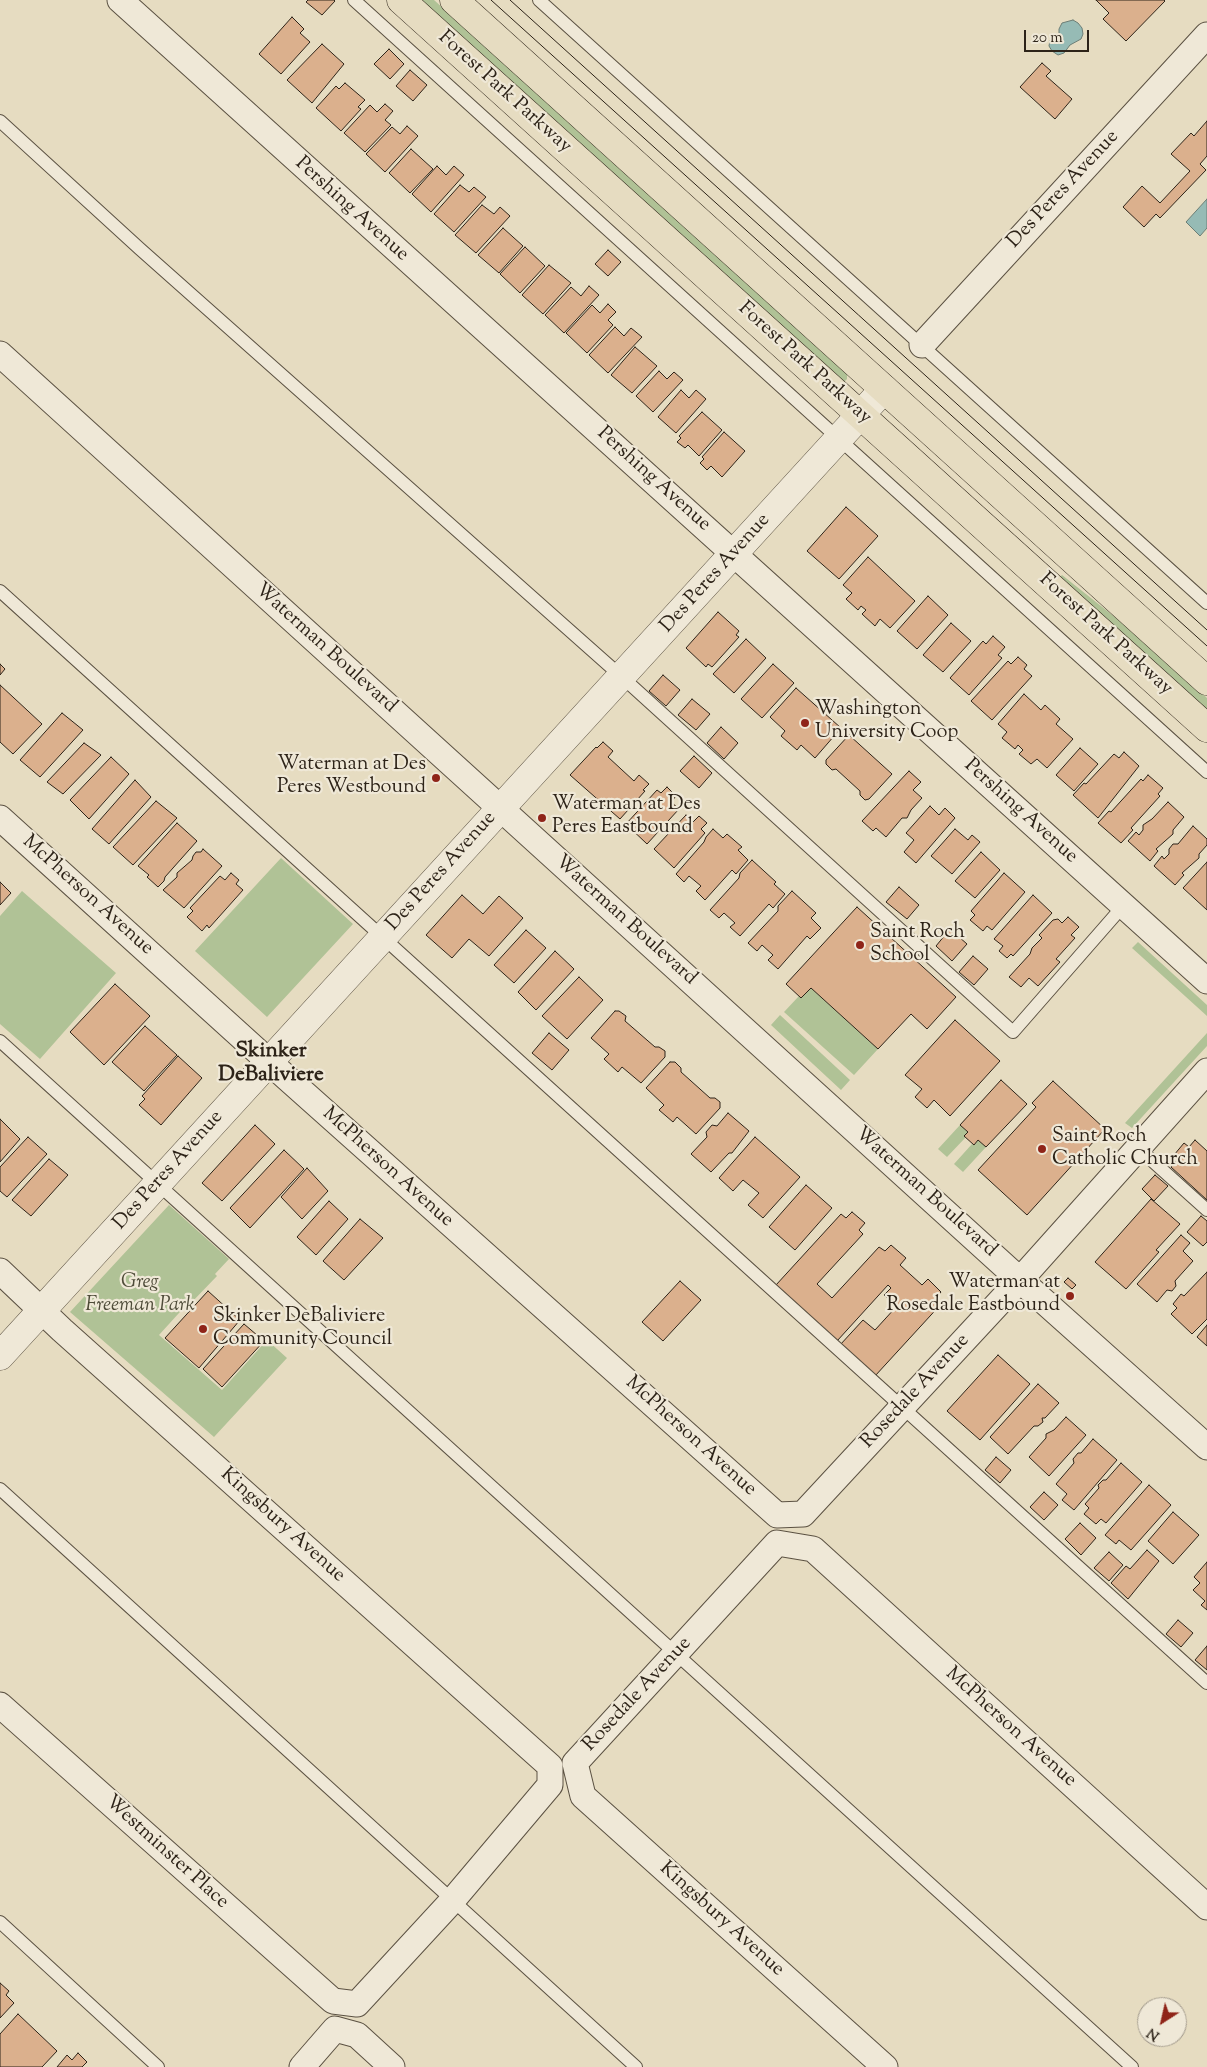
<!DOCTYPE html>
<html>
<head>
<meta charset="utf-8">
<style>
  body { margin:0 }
  #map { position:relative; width:1207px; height:2067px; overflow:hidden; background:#e6dcc1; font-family:"Sorts Mill Goudy",serif }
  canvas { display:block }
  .north { position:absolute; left:1137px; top:1997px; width:50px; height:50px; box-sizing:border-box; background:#efe8d7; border:1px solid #a1998b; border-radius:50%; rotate:215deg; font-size:14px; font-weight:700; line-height:20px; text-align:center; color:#2d2318 }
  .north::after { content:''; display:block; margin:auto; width:18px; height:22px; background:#8f2418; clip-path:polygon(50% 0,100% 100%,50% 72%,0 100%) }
  .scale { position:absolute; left:1024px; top:30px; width:65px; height:22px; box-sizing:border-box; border:2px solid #2d2318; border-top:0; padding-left:6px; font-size:15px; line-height:18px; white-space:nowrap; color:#2d2318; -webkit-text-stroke:4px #efe8d7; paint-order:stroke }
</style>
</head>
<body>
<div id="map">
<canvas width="1207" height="2067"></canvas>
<div class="north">N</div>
<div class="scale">20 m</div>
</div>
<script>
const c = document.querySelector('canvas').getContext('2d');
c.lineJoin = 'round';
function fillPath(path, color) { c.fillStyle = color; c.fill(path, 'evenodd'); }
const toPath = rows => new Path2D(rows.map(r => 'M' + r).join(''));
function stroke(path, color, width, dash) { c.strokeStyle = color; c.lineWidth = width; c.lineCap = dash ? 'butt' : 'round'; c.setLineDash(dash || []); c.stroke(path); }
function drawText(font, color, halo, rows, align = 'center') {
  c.font = font + ' "Sorts Mill Goudy",serif'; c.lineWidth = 4.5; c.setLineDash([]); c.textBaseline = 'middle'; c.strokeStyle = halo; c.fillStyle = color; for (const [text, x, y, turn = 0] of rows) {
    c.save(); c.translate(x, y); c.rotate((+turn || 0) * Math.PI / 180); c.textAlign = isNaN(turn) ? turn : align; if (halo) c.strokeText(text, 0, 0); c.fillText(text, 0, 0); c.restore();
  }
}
fillPath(toPath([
  [419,0,434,0,844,370,847,374,847,379,844,382],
  [1062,575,1145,641,1207,698,1207,713,1058,579],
  [281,858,353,924,267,1017,195,951],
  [22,891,116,973,40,1059,0,1024,0,916],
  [1138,942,1207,1005,1207,1016,1132,948],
  [811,988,878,1049,854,1075,784,1012,799,996,801,998],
  [780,1015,850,1080,841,1090,771,1025],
  [1207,1033,1207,1046,1132,1128,1125,1123],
  [960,1125,968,1132,964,1136,966,1137,947,1157,938,1149],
  [978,1140,986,1147,963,1172,954,1164,972,1144,974,1145],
  [169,1205,229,1259,215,1274,217,1276,191,1303,189,1302,159,1335,222,1390,267,1340,287,1358,214,1437,70,1312]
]), '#b0c296');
const water = toPath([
  [1073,20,1078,23,1082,28,1083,34,1081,39,1070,45,1064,53,1058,55,1052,51,1049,46,1050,40,1059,34,1059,29,1062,23,1073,20],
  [1207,199,1207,228,1200,236,1186,222,1207,199]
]);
fillPath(water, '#96bbb5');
stroke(water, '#6c7e76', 1);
const building = toPath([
  [308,0,334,0,335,1,322,15,306,2,308,0],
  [1096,0,1164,0,1165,1,1126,41,1103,19,1109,13,1096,0],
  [292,17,304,29,300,33,310,42,281,74,259,54,292,17],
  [322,44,344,64,312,103,287,80,322,44],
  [389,49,404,64,390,79,374,64,389,49],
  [1042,63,1051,71,1046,76,1072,99,1055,119,1020,87,1042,63],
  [410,70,427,85,413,101,396,86,410,70],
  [345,83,365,100,358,107,361,109,341,131,316,108,336,86,339,89,345,83],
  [385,104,393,111,385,120,391,125,365,152,344,133,370,105,377,112,385,104],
  [1207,121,1207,156,1200,164,1206,170,1160,218,1156,214,1144,227,1123,207,1142,186,1160,203,1190,171,1171,154,1191,133,1194,136,1207,121],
  [407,126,418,136,385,172,366,154,392,127,400,134,407,126],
  [411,149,433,169,410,193,389,173,411,149],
  [437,166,446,175,454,166,464,175,431,212,412,194,437,166],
  [460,185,469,192,474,187,486,197,454,232,434,214,460,185],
  [482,205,494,214,500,207,510,216,476,253,455,235,482,205],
  [503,228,523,246,499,273,478,255,503,228],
  [525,247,545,266,520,293,500,274,525,247],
  [608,250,621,262,608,276,595,264,608,250],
  [549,265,571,283,543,314,522,295,549,265],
  [589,286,599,295,564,333,545,315,571,287,581,296,589,286],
  [608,304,616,312,608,320,613,325,587,353,566,333,592,305,600,313,608,304],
  [615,327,624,336,631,328,642,337,608,373,589,355,615,327],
  [635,347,657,366,632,393,611,375,635,347],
  [659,371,667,379,674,372,683,380,653,412,636,396,659,371],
  [681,390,689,398,696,390,706,399,676,433,658,417,681,390],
  [702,412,722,430,699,456,688,445,685,448,677,442,681,438,679,436,702,412],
  [724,432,745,451,722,477,711,466,707,470,700,463,704,459,702,457,724,432],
  [846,507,878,536,839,579,807,551,846,507],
  [868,557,915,601,890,628,880,619,875,626,862,614,866,610,861,606,858,610,846,599,852,593,843,585,868,557],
  [928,596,948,615,917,649,897,631,928,596],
  [718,612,739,631,736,635,739,637,712,667,708,664,706,667,686,648,718,612],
  [951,623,971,641,943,672,923,655,951,623],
  [993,636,1005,647,998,655,1002,658,969,695,950,678,983,641,986,644,993,636],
  [746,639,766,658,734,693,713,674,746,639],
  [1018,657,1027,665,1024,669,1032,676,992,720,971,701,1008,661,1011,664,1018,657],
  [0,664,5,669,0,675,0,664],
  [773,664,794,683,762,718,741,699,773,664],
  [663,675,680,690,666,706,649,691,663,675],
  [0,685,42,724,13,754,0,742,0,685],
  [796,688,841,728,815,758,801,745,797,750,781,736,785,731,770,717,796,688],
  [1024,694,1041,710,1045,705,1060,719,1056,724,1073,739,1047,768,1037,759,1031,764,1019,754,1023,750,1018,745,1015,749,1002,738,1007,732,998,724,1024,694],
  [692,699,710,714,696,730,678,715,692,699],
  [62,713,83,730,40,777,20,760,62,713],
  [721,727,738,743,724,759,707,743,721,727],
  [849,735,892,774,869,799,865,800,860,795,860,791,836,769,832,770,826,764,826,760,849,735],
  [603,742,613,751,608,757,634,781,639,775,649,784,643,790,645,791,620,819,570,775,596,747,597,748,603,742],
  [84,743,101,755,63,794,47,782,84,743],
  [1080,748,1098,764,1074,791,1056,775,1080,748],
  [1124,752,1139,766,1098,818,1073,795,1084,783,1086,784,1114,754,1119,758,1124,752],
  [694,756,712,773,699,788,680,771,694,756],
  [111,757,129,774,89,819,70,800,111,757],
  [909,771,921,782,913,790,922,798,911,810,907,818,902,818,886,837,876,828,873,831,862,821,909,771],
  [1148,775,1163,788,1158,794,1160,796,1131,828,1133,830,1121,843,1098,823,1109,811,1111,812,1141,779,1143,781,1148,775],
  [135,780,151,797,109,844,92,829,135,780],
  [667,787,676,796,671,802,679,809,647,844,626,824,657,790,661,793,667,787],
  [156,801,177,818,133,865,113,847,156,801],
  [1168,802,1184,817,1173,830,1173,834,1156,849,1158,851,1150,861,1128,841,1136,832,1139,835,1143,830,1143,825,1152,819,1168,802],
  [930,806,939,815,945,808,955,818,916,863,904,852,914,840,906,833,930,806],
  [686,815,693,822,699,816,707,823,701,829,705,833,674,868,654,849,686,815],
  [177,823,197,841,165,877,164,881,158,887,147,877,149,875,138,866,177,823],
  [1193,826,1207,839,1207,845,1199,854,1199,858,1182,873,1184,875,1175,885,1154,866,1162,856,1164,859,1169,854,1169,849,1173,844,1178,844,1193,826],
  [713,829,723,838,727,834,742,847,738,850,748,860,736,874,732,870,705,900,696,891,701,886,689,876,684,882,676,874,704,842,706,837,713,829],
  [955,829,968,840,972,835,980,842,952,874,931,856,955,829],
  [203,849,222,866,184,908,163,890,177,877,177,873,192,860,193,856,196,852,201,852,203,849],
  [981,852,1000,870,975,898,955,881,981,852],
  [752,860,776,882,774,884,785,894,773,908,769,904,740,936,730,927,735,923,724,913,719,918,710,910,739,878,740,873,752,860],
  [1207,862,1207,910,1183,888,1207,862],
  [231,873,239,880,236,884,243,890,209,928,207,925,202,931,187,917,193,911,190,908,220,876,225,880,231,873],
  [1004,873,1025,892,992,930,987,926,983,931,970,920,975,915,971,911,1004,873],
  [0,882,11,893,0,905,0,882],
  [899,887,919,905,907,919,886,902,899,887],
  [792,891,816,913,811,918,821,928,810,939,807,936,778,969,768,960,773,955,762,945,757,951,748,943,778,911,778,906,792,891],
  [462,895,483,914,499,896,523,918,489,956,469,939,452,958,426,935,462,895],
  [1033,895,1052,913,1013,956,1011,954,1007,958,999,951,1003,946,994,939,1033,895],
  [857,907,956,997,927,1029,911,1014,878,1049,811,988,801,998,786,984,857,907],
  [1068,917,1079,927,1071,935,1075,938,1056,959,1060,962,1038,986,1029,978,1021,987,1009,977,1030,954,1032,948,1042,938,1039,935,1053,920,1058,919,1062,923,1068,917],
  [950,929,967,944,952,961,936,946,950,929],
  [526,930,546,948,514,983,494,965,526,930],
  [555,951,574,969,536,1010,518,992,555,951],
  [973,956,988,969,974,985,959,972,973,956],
  [579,977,603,1000,567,1039,542,1016,579,977],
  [115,984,150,1016,104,1065,70,1032,115,984],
  [615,1011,619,1011,626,1016,625,1021,655,1047,659,1047,665,1051,665,1057,641,1083,622,1067,618,1072,604,1059,609,1054,591,1038,615,1011],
  [955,1020,1000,1061,950,1116,934,1100,927,1108,915,1097,922,1089,905,1075,955,1020],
  [145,1026,177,1055,144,1091,112,1062,145,1026],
  [549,1033,569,1050,552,1070,532,1053,549,1033],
  [178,1056,202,1078,161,1125,139,1105,145,1099,142,1096,178,1056],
  [670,1062,675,1062,681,1068,681,1072,710,1098,715,1098,720,1102,720,1108,696,1134,677,1117,673,1122,659,1110,664,1105,646,1088,670,1062],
  [1001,1080,1027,1104,986,1147,978,1140,974,1145,964,1136,968,1132,960,1125,1001,1080],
  [1053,1081,1105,1129,1027,1215,978,1170,1036,1107,1032,1103,1053,1081],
  [728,1113,749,1131,732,1153,729,1153,711,1172,691,1154,707,1137,706,1132,712,1125,717,1126,728,1113],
  [0,1119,20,1139,0,1162,0,1119],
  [255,1125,275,1144,222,1201,202,1183,255,1125],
  [28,1137,47,1154,7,1197,0,1191,0,1167,28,1137],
  [755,1137,800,1177,763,1218,748,1205,759,1193,743,1180,733,1191,719,1178,755,1137],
  [1195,1140,1207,1151,1207,1200,1171,1167,1178,1159,1174,1155,1184,1143,1189,1147,1195,1140],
  [284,1150,304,1169,250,1228,230,1208,284,1150],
  [49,1159,68,1175,31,1216,12,1200,49,1159],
  [307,1168,328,1191,302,1219,281,1197,307,1168],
  [1155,1175,1168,1186,1154,1201,1142,1189,1155,1175],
  [806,1185,832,1208,795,1250,769,1227,806,1185],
  [1151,1199,1180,1224,1156,1250,1159,1252,1126,1289,1095,1262,1151,1199],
  [329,1201,348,1219,316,1255,297,1237,329,1201],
  [852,1212,865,1223,859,1230,863,1234,817,1284,832,1298,879,1247,885,1251,891,1245,906,1258,900,1265,922,1285,928,1279,941,1292,936,1298,942,1303,875,1376,840,1345,863,1320,875,1330,896,1307,884,1295,891,1288,888,1285,837,1341,776,1285,841,1214,846,1218,852,1212],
  [1201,1216,1207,1221,1207,1242,1203,1246,1187,1232,1201,1216],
  [360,1219,383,1238,344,1280,323,1261,360,1219],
  [1181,1235,1190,1243,1183,1251,1193,1261,1175,1281,1176,1286,1172,1291,1167,1290,1157,1302,1137,1284,1181,1235],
  [1207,1272,1207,1319,1192,1334,1171,1314,1177,1308,1173,1304,1181,1294,1184,1296,1207,1272],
  [1068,1278,1076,1285,1072,1289,1064,1282,1068,1278],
  [680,1281,701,1300,663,1341,642,1322,680,1281],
  [208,1291,240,1320,199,1368,165,1338,208,1291],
  [244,1324,264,1341,222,1387,203,1369,244,1324],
  [1207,1325,1207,1346,1197,1337,1207,1325],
  [998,1355,1030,1384,980,1440,947,1411,998,1355],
  [1038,1384,1059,1403,1045,1418,1042,1418,1043,1422,1038,1426,1034,1426,1008,1454,990,1437,1038,1384],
  [1066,1417,1086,1435,1049,1476,1029,1457,1046,1438,1046,1434,1054,1430,1066,1417],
  [1093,1439,1117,1460,1074,1510,1062,1500,1067,1494,1056,1484,1074,1463,1073,1459,1078,1453,1081,1453,1093,1439],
  [996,1457,1011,1470,1000,1483,985,1470,996,1457],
  [1121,1463,1142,1482,1106,1523,1101,1519,1096,1524,1084,1514,1089,1508,1085,1504,1099,1488,1098,1485,1103,1480,1106,1480,1121,1463],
  [1149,1485,1171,1505,1131,1550,1119,1540,1116,1544,1105,1535,1149,1485],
  [1044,1492,1058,1505,1044,1520,1030,1507,1044,1492],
  [1173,1512,1199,1535,1173,1564,1148,1541,1173,1512],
  [1080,1523,1096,1538,1081,1555,1065,1539,1080,1523],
  [1147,1550,1159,1561,1128,1599,1111,1583,1126,1566,1130,1569,1147,1550],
  [1109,1552,1123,1565,1109,1581,1094,1568,1109,1552],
  [1207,1562,1207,1610,1201,1605,1205,1601,1193,1590,1200,1583,1194,1577,1207,1562],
  [1178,1620,1193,1633,1181,1647,1166,1634,1178,1620],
  [1207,1646,1207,1670,1195,1660,1207,1646],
  [0,1983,9,1991,6,1995,14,2003,0,2018,0,1983],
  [18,2014,57,2051,42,2067,0,2067,0,2034,18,2014],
  [78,2053,87,2062,82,2067,57,2067,67,2055,72,2060,78,2053]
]);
fillPath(building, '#dbb08d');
stroke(building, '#2d2318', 1);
const service = toPath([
  [354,0,1207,772],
  [539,0,1207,603],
  [0,121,140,249,622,677,1013,1032,1124,905],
  [0,591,1207,1683],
  [0,1041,1132,2067],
  [1138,1148,1207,1210],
  [0,1489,636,2067],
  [0,1922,158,2067]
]);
const minor = toPath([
  [120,0,1207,981],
  [922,345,1207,35],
  [0,354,1020,1280,1207,1447],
  [0,818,287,1078,777,1515,803,1514,1020,1280,1207,1071],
  [0,1271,62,1330,550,1766,550,1785,452,1901,357,2004,333,2001,0,1705],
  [302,2067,335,2029,357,2035,392,2067],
  [885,2067,583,1796,575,1763,777,1543,813,1549,1207,1907]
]);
const tertiary = toPath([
  [0,1356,884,389]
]);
const primary = toPath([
  [401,0,1207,728],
  [454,0,1207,681]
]);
stroke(service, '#5b5142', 14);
stroke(minor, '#5b5142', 27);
stroke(tertiary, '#5b5142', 29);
stroke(primary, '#2d2318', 29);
stroke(service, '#efe8d7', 12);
stroke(minor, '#efe8d7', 25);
stroke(tertiary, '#efe8d7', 28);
stroke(primary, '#e6dcc1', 28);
stroke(toPath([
  [491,0,1207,646],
  [510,0,1207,630]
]), '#2d2318', 1);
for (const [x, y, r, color] of [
  [805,723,5,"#8f2418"],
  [436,778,5,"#8f2418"],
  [542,818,5,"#8f2418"],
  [860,945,5,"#8f2418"],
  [1042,1149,5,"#8f2418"],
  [1070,1296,5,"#8f2418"],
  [203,1329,5,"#8f2418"]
]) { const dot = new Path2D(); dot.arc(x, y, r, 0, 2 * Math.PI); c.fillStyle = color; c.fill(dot); stroke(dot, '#efe8d7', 2); }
drawText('20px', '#2d2318', '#efe8d7', [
  ["Forest Park Parkway",504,93,42],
  ["Des Peres Avenue",1064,190,-47],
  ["Pershing Avenue",351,210,42],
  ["Forest Park Parkway",804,364,42],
  ["Pershing Avenue",653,480,42],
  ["Des Peres Avenue",716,574,-48],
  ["Forest Park Parkway",1105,635,42],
  ["Waterman Boulevard",325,649,42],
  ["Pershing Avenue",1020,812,42],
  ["Des Peres Avenue",442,872,-48],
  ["McPherson Avenue",87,896,42],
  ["Waterman Boulevard",625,921,42],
  ["McPherson Avenue",387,1168,42],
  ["Des Peres Avenue",169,1171,-48],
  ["Waterman Boulevard",925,1193,42],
  ["Rosedale Avenue",916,1392,-47],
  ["McPherson Avenue",690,1437,42],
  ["Kingsbury Avenue",282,1526,42],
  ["Rosedale Avenue",638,1695,-47],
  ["McPherson Avenue",1010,1728,42],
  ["Westminster Place",166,1853,42],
  ["Kingsbury Avenue",721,1920,42]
]);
drawText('20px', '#2d2318', '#efe8d7', [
  ["Washington",815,711],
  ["University Coop",815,734],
  ["Waterman at Des",426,766,"right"],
  ["Peres Westbound",426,789,"right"],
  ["Waterman at Des",552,806],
  ["Peres Eastbound",552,829],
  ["Saint Roch",870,934],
  ["School",870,957],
  ["Saint Roch",1052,1138],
  ["Catholic Church",1052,1161],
  ["Waterman at",1060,1284,"right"],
  ["Rosedale Eastbound",1060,1307,"right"],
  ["Skinker DeBaliviere",213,1318],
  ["Community Council",213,1341]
], 'left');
drawText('italic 20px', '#4e4b38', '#efe8d7', [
  ["Greg",140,1284],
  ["Freeman Park",140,1307]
]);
drawText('bold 21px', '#2d2318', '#efe8d7', [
  ["Skinker",271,1052],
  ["DeBaliviere",271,1076]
]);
</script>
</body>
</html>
